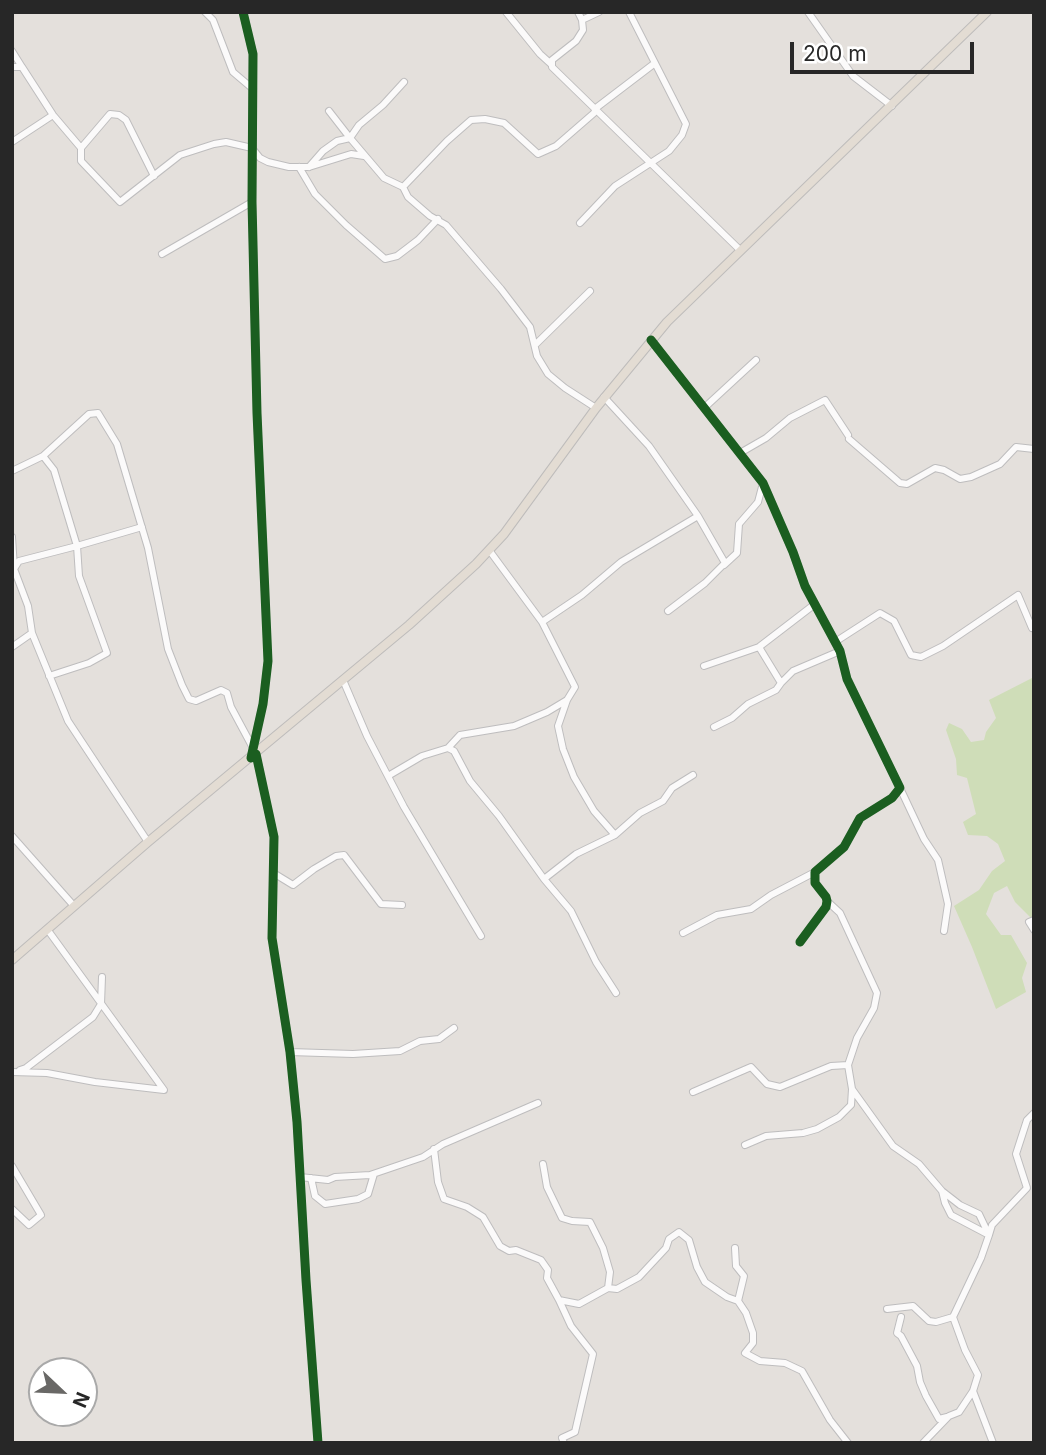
<!DOCTYPE html>
<html>
<head>
<meta charset="utf-8">
<style>
  body { margin:0 }
  #map { position:relative; width:1046px; height:1455px; overflow:hidden; background:#e4e0dc; font-family:Inter,sans-serif }
  canvas { display:block }
  .frame { position:absolute; inset:0; border:14px solid #272727; pointer-events:none }
  .north { position:absolute; left:28px; top:1357px; width:70px; height:70px; box-sizing:border-box; background:#fff; border:2px solid #a9a9a9; border-radius:50%; rotate:113deg; font-size:19px; font-weight:700; line-height:28px; text-align:center; color:#272727 }
  .north::after { content:''; display:block; margin:auto; width:24px; height:32px; background:#696866; clip-path:polygon(50% 0,100% 100%,50% 72%,0 100%) }
  .scale { position:absolute; left:790px; top:42px; width:184px; height:32px; box-sizing:border-box; border:4px solid #272727; border-top:0; padding-left:9px; font-size:21px; line-height:24px; white-space:nowrap; color:#272727; -webkit-text-stroke:5px #fff; paint-order:stroke }
</style>
</head>
<body>
<div id="map">
<canvas width="1046" height="1455"></canvas>
<div class="frame"></div>
<div class="north">N</div>
<div class="scale">200 m</div>
</div>
<script>
const c = document.querySelector('canvas').getContext('2d');
c.lineJoin = 'round';
function fillPath(path, color) { c.fillStyle = color; c.fill(path, 'evenodd'); }
const toPath = rows => new Path2D(rows.map(r => 'M' + r).join(''));
function stroke(path, color, width, dash) { c.strokeStyle = color; c.lineWidth = width; c.lineCap = dash ? 'butt' : 'round'; c.setLineDash(dash || []); c.stroke(path); }
fillPath(toPath([
  [1034,677,1034,916,1031,918,1015,902,1007,886,994,893,986,914,1001,935,1011,935,1027,963,1022,978,1026,992,996,1009,972,947,954,906,979,890,992,871,1005,861,998,844,987,836,968,835,963,822,976,814,967,778,957,775,956,759,946,730,949,723,962,729,971,742,984,740,986,732,996,718,989,700]
]), '#cfddb8');
const minor = toPath([
  [205,12,213,20,233,72,253,89],
  [243,12,253,54,252,202,257,413,268,661,263,704,251,756],
  [506,12,540,54,551,64],
  [578,12,582,20,583,30,576,41,552,60,552,67,740,250],
  [808,12,853,76,892,106],
  [582,20,599,12],
  [12,51,22,67],
  [12,67,22,67,53,115,81,148,110,114,119,115,126,120,154,176],
  [329,111,350,138,359,125,383,105,404,82],
  [12,142,53,115],
  [81,148,81,161,120,202,180,155,214,144,226,142,252,148,260,158,268,162,289,167,309,167,351,154,364,156],
  [299,167,315,194,346,225,385,259,397,256,418,240,438,219],
  [309,167,323,151,337,141,350,138,384,178,403,187,408,197,430,216,446,225,501,289,530,327,537,356,548,374,565,388,596,408],
  [403,187,447,141,471,120,485,119,504,123,538,154,556,146,594,113,596,108,655,63],
  [580,223,615,186,669,151,682,135,686,124,629,12],
  [162,254,252,202],
  [651,340,763,483,793,552,805,586,840,651,847,679,900,788,892,798,860,818,844,847,815,872,815,883,826,897,827,901,826,907,800,942],
  [535,345,590,291],
  [604,397,649,446,698,516,725,563,705,583,668,611],
  [704,408,756,360],
  [849,439,900,483,907,484,935,468,944,470,960,479,971,477,1000,464,1016,447,1034,449],
  [740,453,766,438,790,418,825,400,848,435],
  [12,471,43,456,89,414,98,413,117,444,148,548,168,649,182,685,189,699,196,701,221,690,227,693,231,707,253,748],
  [12,537,14,568],
  [489,550,542,622,575,687,567,700,558,726,563,749,574,777,594,811,615,835],
  [724,565,737,553,739,524,758,502,763,483],
  [14,569,19,561,77,546,54,470,43,456],
  [12,570,14,569,28,606,32,633],
  [542,622,582,595,621,562,698,516],
  [835,642,880,613,894,621,911,655,921,657,943,646,1018,595,1032,628],
  [12,647,32,633,68,721,148,842],
  [759,647,781,683,793,671,840,651],
  [704,666,759,647,815,604],
  [49,676,89,663,107,653,79,576,77,546,142,527],
  [343,680,367,736,404,807,481,936],
  [714,727,732,718,748,704,776,690,781,683],
  [448,748,460,735,514,726,547,712,567,700],
  [256,754,274,837,272,938,290,1052,297,1122,306,1280,318,1443],
  [388,776,422,756,448,748,454,751,470,781,499,816,544,879,571,911,596,962,616,993],
  [900,788,924,839,938,860,948,904,944,931],
  [12,836,74,906],
  [275,874,293,885,314,869,336,856,344,855,381,904,402,905],
  [544,879,576,854,615,835,640,813,663,801,672,788,693,775],
  [827,901,840,913,877,993,874,1008,857,1038,848,1065,852,1089,893,1146,919,1164,942,1191,960,1205,979,1214,989,1235,981,1258,953,1317,936,1322,929,1321,913,1306,887,1309],
  [1034,920,1029,922,1034,930],
  [683,933,717,915,751,909,771,895,815,872],
  [290,1052,353,1054,400,1051,420,1041,439,1039,454,1028],
  [20,1070,26,1068,93,1017,101,1004,102,977],
  [12,1072,47,1073,95,1082,164,1090,47,929],
  [693,1092,751,1067,767,1084,780,1087,831,1066,848,1065],
  [745,1145,766,1136,803,1133,817,1129,839,1117,851,1105,852,1089],
  [434,1149,438,1182,444,1199,467,1207,483,1217,500,1246,509,1251,516,1250,541,1260,548,1270,547,1278,559,1300,579,1304,608,1288,617,1289,639,1277,666,1248,669,1239,679,1232,689,1240,697,1267,705,1282,727,1297,738,1301,744,1276,736,1266,735,1248],
  [543,1164,547,1187,562,1218,572,1221,590,1222,603,1248,610,1272,608,1288],
  [12,1166,41,1215,29,1225,12,1209],
  [300,1177,328,1180,335,1177,370,1175,423,1157,443,1144,538,1103],
  [311,1178,315,1196,325,1204,358,1199,368,1194,374,1174],
  [942,1191,945,1203,951,1215,989,1235,992,1225,1027,1188,1016,1154,1027,1120,1034,1113],
  [559,1300,571,1326,593,1354,575,1432,562,1438,564,1443],
  [738,1301,746,1313,753,1333,753,1343,745,1353,760,1361,785,1363,802,1371,830,1420,848,1443],
  [901,1317,897,1333,901,1336,917,1366,920,1382,926,1396,939,1419,947,1417],
  [973,1391,993,1443],
  [923,1443,949,1416,959,1412,973,1391,978,1375,965,1350,953,1317]
]);
const major = toPath([
  [12,960,148,842,409,625,476,564,504,534,596,408,667,322,987,12]
]);
stroke(minor, '#bebdbe', 8);
stroke(major, '#bebcbb', 10);
stroke(minor, '#fbfafa', 6);
stroke(major, '#e3dcd3', 8);
stroke(toPath([
  [243,12,253,54,252,202,257,413,268,661,263,704,251,758],
  [651,340,763,483,793,552,805,586,840,651,847,679,900,788,892,798,860,818,844,847,815,872,815,883,826,897,827,901,826,907,800,942],
  [256,754,274,837,272,938,290,1052,297,1122,306,1280,318,1443]
]), '#1b5e20', 9);
</script>
</body>
</html>
